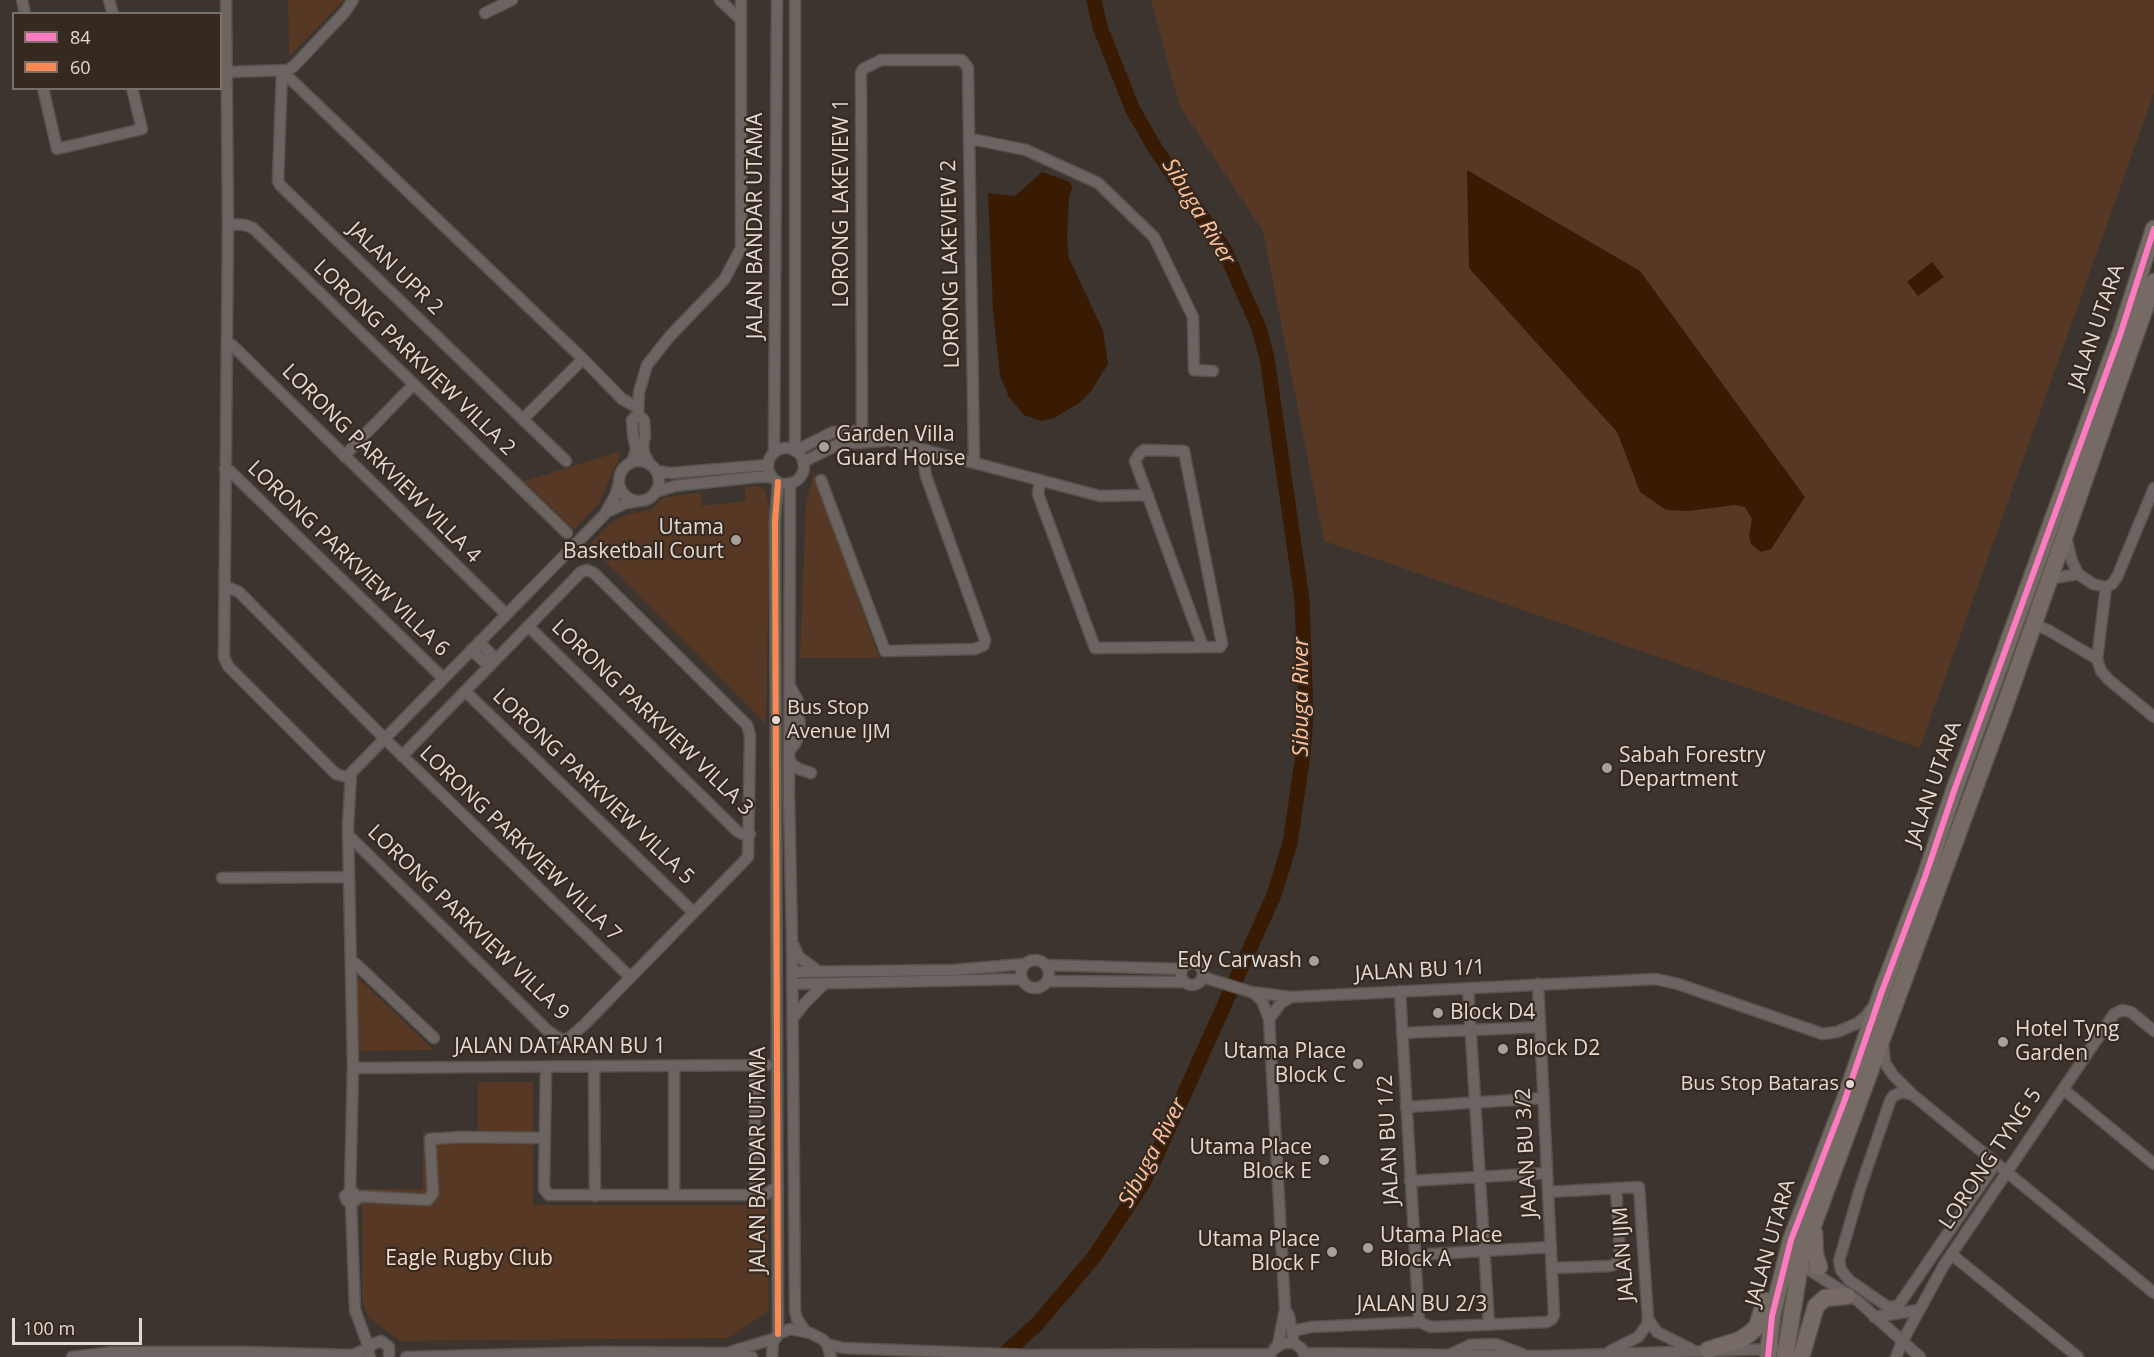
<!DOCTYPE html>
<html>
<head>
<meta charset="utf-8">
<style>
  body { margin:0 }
  #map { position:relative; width:2154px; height:1357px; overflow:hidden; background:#3b342f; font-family:"Open Sans",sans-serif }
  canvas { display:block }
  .legend { position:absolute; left:12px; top:12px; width:210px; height:78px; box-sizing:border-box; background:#362920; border:2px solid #7b6f68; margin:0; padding:8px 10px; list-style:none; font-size:18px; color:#e2d9d3 }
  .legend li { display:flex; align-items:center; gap:12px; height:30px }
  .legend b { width:30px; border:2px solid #7b6f68 }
  .scale { position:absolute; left:12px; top:1318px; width:130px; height:27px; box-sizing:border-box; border:3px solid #e2d9d3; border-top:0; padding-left:8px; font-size:18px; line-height:21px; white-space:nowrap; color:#e2d9d3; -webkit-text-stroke:4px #362920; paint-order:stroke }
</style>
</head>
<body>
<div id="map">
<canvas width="2154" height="1357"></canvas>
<ul class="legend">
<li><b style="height:8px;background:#fe7ac1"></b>84</li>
<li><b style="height:8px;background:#f98a56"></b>60</li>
</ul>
<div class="scale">100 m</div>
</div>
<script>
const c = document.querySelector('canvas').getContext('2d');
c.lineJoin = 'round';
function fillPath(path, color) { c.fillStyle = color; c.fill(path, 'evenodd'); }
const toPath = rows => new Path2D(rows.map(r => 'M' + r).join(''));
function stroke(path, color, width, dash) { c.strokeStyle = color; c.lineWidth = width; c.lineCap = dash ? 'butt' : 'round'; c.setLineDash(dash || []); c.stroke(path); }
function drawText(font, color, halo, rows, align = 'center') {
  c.font = font + ' "Open Sans",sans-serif'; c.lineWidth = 4.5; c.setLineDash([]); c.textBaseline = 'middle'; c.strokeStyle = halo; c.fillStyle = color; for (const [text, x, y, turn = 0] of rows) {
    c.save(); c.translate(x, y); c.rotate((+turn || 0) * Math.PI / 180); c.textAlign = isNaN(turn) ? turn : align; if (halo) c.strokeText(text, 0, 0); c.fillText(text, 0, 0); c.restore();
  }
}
fillPath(toPath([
  [288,0,344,0,289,57],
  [1151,0,2154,0,2154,93,1920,748,1324,541,1263,231,1179,105],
  [622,451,599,503,574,530,524,481],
  [814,471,879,658,800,658,806,505],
  [755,486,760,487,765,491,770,510,766,724,589,545,612,522,628,514,650,510,663,498,700,492,702,506,746,501,745,487],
  [357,977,434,1050,357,1051],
  [478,1082,533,1082,533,1205,768,1205,769,1311,728,1338,400,1341,367,1316,362,1298,362,1189,423,1189,423,1132,478,1132]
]), '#563824');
fillPath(toPath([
  [1467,170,1640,271,1805,497,1771,549,1761,552,1751,544,1749,536,1752,519,1745,507,1735,505,1689,511,1666,510,1640,492,1617,432,1469,268],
  [1042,172,1070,182,1072,188,1069,198,1067,236,1069,258,1103,331,1108,364,1091,391,1079,403,1054,418,1041,421,1024,415,1009,397,1000,376,993,309,988,193,1015,196],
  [1932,262,1944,277,1918,296,1907,282]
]), '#391b04');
stroke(toPath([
  [1001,1357,1037,1324,1094,1257,1143,1183,1158,1152,1274,895,1290,843,1303,755,1306,715,1302,600,1267,358,1259,328,1224,249,1155,148,1133,110,1100,27,1094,0]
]), '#391b04', 15);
const minor = toPath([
  [22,0,25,14],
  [109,0,113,14],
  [226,0,228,224,224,657,228,666,336,774,350,778],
  [720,0,741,20],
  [795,0,795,451,833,432,863,431,891,441,1100,496,1148,495],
  [485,13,512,0],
  [282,71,278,181,280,185,566,461],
  [282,71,583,359,622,399,638,408],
  [228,72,288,70,294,66,345,12,353,0],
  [43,88,57,149,142,129,132,88],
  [969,140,977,140,1026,150,1098,183,1154,237,1193,317,1194,370,1213,371],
  [228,224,245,225,253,228,567,533],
  [227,343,232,345,506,614],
  [638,414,644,420,645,436,643,446,644,453,650,465],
  [523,419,583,359],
  [862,443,861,73,863,69,881,60,962,60,968,68,974,463],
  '768 466a18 18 0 1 1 36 0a18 18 0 1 1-36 0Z',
  [774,452,777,0],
  [344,456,414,384],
  '619 481a20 20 0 1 1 40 0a20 20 0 1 1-40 0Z',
  [632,462,636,450,633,435,632,420,638,414,639,392,647,365,670,336,724,280,741,248,741,0],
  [803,462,839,444,884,441],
  [225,469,230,471,443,678],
  [656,471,671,473,768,465],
  [821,480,885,651,975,649,984,645,985,640,926,476,924,465,927,450],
  [1040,480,1038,494,1095,648,1220,647,1222,644,1184,451,1144,450,1140,453,1135,461,1203,647],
  [778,482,775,522,778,1334],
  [790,483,789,797,792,939,795,1311,797,1319,806,1332],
  [2154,488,2117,577,2112,584,2106,587,2097,659,2101,671,2109,680,2154,717],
  [655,492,675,486,756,477,772,477],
  [607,512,626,503,638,501],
  [2066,537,2072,561,2078,574],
  [2078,574,2093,584,2106,587],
  [2049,579,2078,574],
  [225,586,239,592,384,738,630,977],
  [2033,624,2048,630,2097,659],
  [528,626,737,831,742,834,750,834],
  [479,642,496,659],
  [471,650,489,666],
  [465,691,693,912],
  [789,751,795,744,800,732,798,701,790,686],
  [789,758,792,764,799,769,811,773],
  [348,835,547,1030,560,1039,568,1039,585,1024,748,857,750,735,747,725,594,573,587,570,581,572,402,756],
  [222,878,349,877],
  [794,946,799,957,818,971],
  '1021 974a14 14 0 1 1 28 0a14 14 0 1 1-28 0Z',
  [351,962,356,964,434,1038],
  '1181 974a11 11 0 1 1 22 0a11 11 0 1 1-22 0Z',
  [1046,965,1182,969],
  [793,972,954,970,1024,964],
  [1203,977,1251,992,1291,997,1656,979,1678,984,1823,1034,1837,1032,1858,1023,1866,1016,1871,1009],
  [1047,981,1184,982],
  [793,984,1021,979],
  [1468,988,1489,1325],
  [1400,991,1419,1322],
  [1254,993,1262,1001,1269,1019],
  [793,1018,805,1003,824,984],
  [1402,1033,1540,1027],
  [1883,1043,1885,1063,1893,1075,1913,1095,2154,1293],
  [755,1065,755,1195],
  [594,1066,595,1196],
  [674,1066,674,1195],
  [546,1067,544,1189,549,1195,760,1195,766,1194,778,1186],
  [353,1068,767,1065],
  [2063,1089,2154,1164],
  [1913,1095,1902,1092,1893,1096,1890,1101,1860,1189,1839,1261,1841,1270,1849,1280,1888,1307,1898,1306,1996,1163],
  [1406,1107,1544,1098],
  [1410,1181,1547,1173],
  [350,1192,354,1193,356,1196,428,1200,433,1193,430,1139,462,1137,545,1138],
  [1548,1192,1639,1187,1648,1319,1647,1325,1638,1337,1610,1351],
  [351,1203,347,1201,345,1196,350,1192,353,1068,348,826,351,773,605,514,615,496,619,483],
  [1951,1254,2078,1357],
  [1415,1255,1551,1247],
  [1800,1264,1858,1301,1920,1357],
  [1552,1268,1610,1266,1617,1263,1620,1256,1616,1188],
  [1285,1309,1289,1316,1293,1337],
  [1874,1317,1919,1310],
  [1648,1319,1657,1332,1691,1349],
  [1293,1331,1311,1327,1355,1325,1419,1322,1431,1327,1547,1322,1552,1319,1554,1315,1538,984],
  [827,1344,843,1348,1027,1355,1271,1354],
  [1278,1345,1285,1309,1269,1019,1281,1003,1291,997],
  [1274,1349,1283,1343,1294,1343,1302,1349,1305,1357],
  [730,1352,776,1338],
  [1304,1353,1543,1356,1775,1349],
  [1451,1354,1470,1345,1496,1344,1522,1354],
  [352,1355,369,1348,355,1310,351,1203,356,1200],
  [72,1357,114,1352,244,1352,352,1355,359,1357],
  [370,1357,368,1351,371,1345,381,1341,389,1347,389,1357],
  [406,1357,602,1352,727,1353,752,1357],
  [772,1357,773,1342,778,1334,790,1329,810,1333,822,1339,827,1344,831,1357],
  [1896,1357,1902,1342,1944,1265,2114,1014,2122,1010,2131,1012,2154,1031]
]);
const highway = toPath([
  [1814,1233,1815,1254,1819,1267],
  [1708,1350,1740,1340,1749,1334,1757,1327,1765,1301],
  [1768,1357,1772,1316,1791,1240,1844,1102,1882,991,1925,877,1954,791,2120,335,2154,229],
  [1785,1357,1801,1258,2003,711,2154,282],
  [1801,1357,1816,1306,1825,1298,1847,1296]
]);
stroke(minor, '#58524d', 13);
stroke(highway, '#58524d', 19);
stroke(minor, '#6c6460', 10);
stroke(highway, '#766b64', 16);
stroke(toPath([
  [1768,1357,1772,1316,1791,1240,1844,1102,1882,991,1925,877,1954,791,2120,335,2154,229]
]), '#fe7ac1', 6);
stroke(toPath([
  [778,482,775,522,778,1334]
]), '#f98a56', 6);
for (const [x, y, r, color] of [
  [824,447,6,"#a89f9a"],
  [736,540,6,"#a89f9a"],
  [776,720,5,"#e2d9d3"],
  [1607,768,6,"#a89f9a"],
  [1314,961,6,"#a89f9a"],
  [1438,1013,6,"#a89f9a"],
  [2003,1042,6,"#a89f9a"],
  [1503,1049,6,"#a89f9a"],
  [1358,1064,6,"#a89f9a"],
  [1850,1084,5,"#e2d9d3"],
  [1324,1160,6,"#a89f9a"],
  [1368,1248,6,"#a89f9a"],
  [1332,1252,6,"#a89f9a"]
]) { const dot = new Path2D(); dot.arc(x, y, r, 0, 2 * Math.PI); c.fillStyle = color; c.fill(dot); stroke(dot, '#362920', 2); }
drawText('20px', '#e2d9d3', '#362920', [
  ["Bus Stop",787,708],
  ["Avenue IJM",787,732],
  ["Bus Stop Bataras",1839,1084,"right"]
], 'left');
drawText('21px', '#e2d9d3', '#362920', [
  ["LORONG LAKEVIEW 1",842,203,-90],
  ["JALAN BANDAR UTAMA",756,226,-90],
  ["LORONG LAKEVIEW 2",951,264,-91],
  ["JALAN UPR 2",395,269,44],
  ["JALAN UTARA",2097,327,-71],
  ["LORONG PARKVIEW VILLA 2",414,358,44],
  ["LORONG PARKVIEW VILLA 4",381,464,45],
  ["LORONG PARKVIEW VILLA 6",348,559,44],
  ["LORONG PARKVIEW VILLA 3",652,718,44],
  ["JALAN UTARA",1934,784,-71],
  ["LORONG PARKVIEW VILLA 5",593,787,44],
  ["LORONG PARKVIEW VILLA 7",520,844,44],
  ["LORONG PARKVIEW VILLA 9",468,923,44],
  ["JALAN BU 1/1",1420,971,-3],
  ["JALAN DATARAN BU 1",560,1047],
  ["JALAN BU 1/2",1389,1140,-93],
  ["JALAN BU 3/2",1527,1153,-93],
  ["LORONG TYNG 5",1991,1159,-56],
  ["JALAN BANDAR UTAMA",759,1160,-90],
  ["JALAN UTARA",1771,1243,-74],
  ["JALAN IJM",1624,1254,-94],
  ["JALAN BU 2/3",1422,1305]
]);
drawText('21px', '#e2d9d3', '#362920', [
  ["Garden Villa",836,435],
  ["Guard House",836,459],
  ["Utama",724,528,"right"],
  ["Basketball Court",724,552,"right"],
  ["Sabah Forestry",1619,756],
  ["Department",1619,780],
  ["Edy Carwash",1302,961,"right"],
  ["Block D4",1450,1013],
  ["Hotel Tyng",2015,1030],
  ["Garden",2015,1054],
  ["Block D2",1515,1049],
  ["Utama Place",1346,1052,"right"],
  ["Block C",1346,1076,"right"],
  ["Utama Place",1312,1148,"right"],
  ["Block E",1312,1172,"right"],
  ["Utama Place",1380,1236],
  ["Block A",1380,1260],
  ["Utama Place",1320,1240,"right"],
  ["Block F",1320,1264,"right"]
], 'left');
drawText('21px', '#fdddc9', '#362920', [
  ["Eagle Rugby Club",469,1259]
]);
drawText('italic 22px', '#ffc199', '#362920', [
  ["Sibuga River",1198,212,59],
  ["Sibuga River",1302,697,-90],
  ["Sibuga River",1153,1153,-62]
]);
</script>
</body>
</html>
